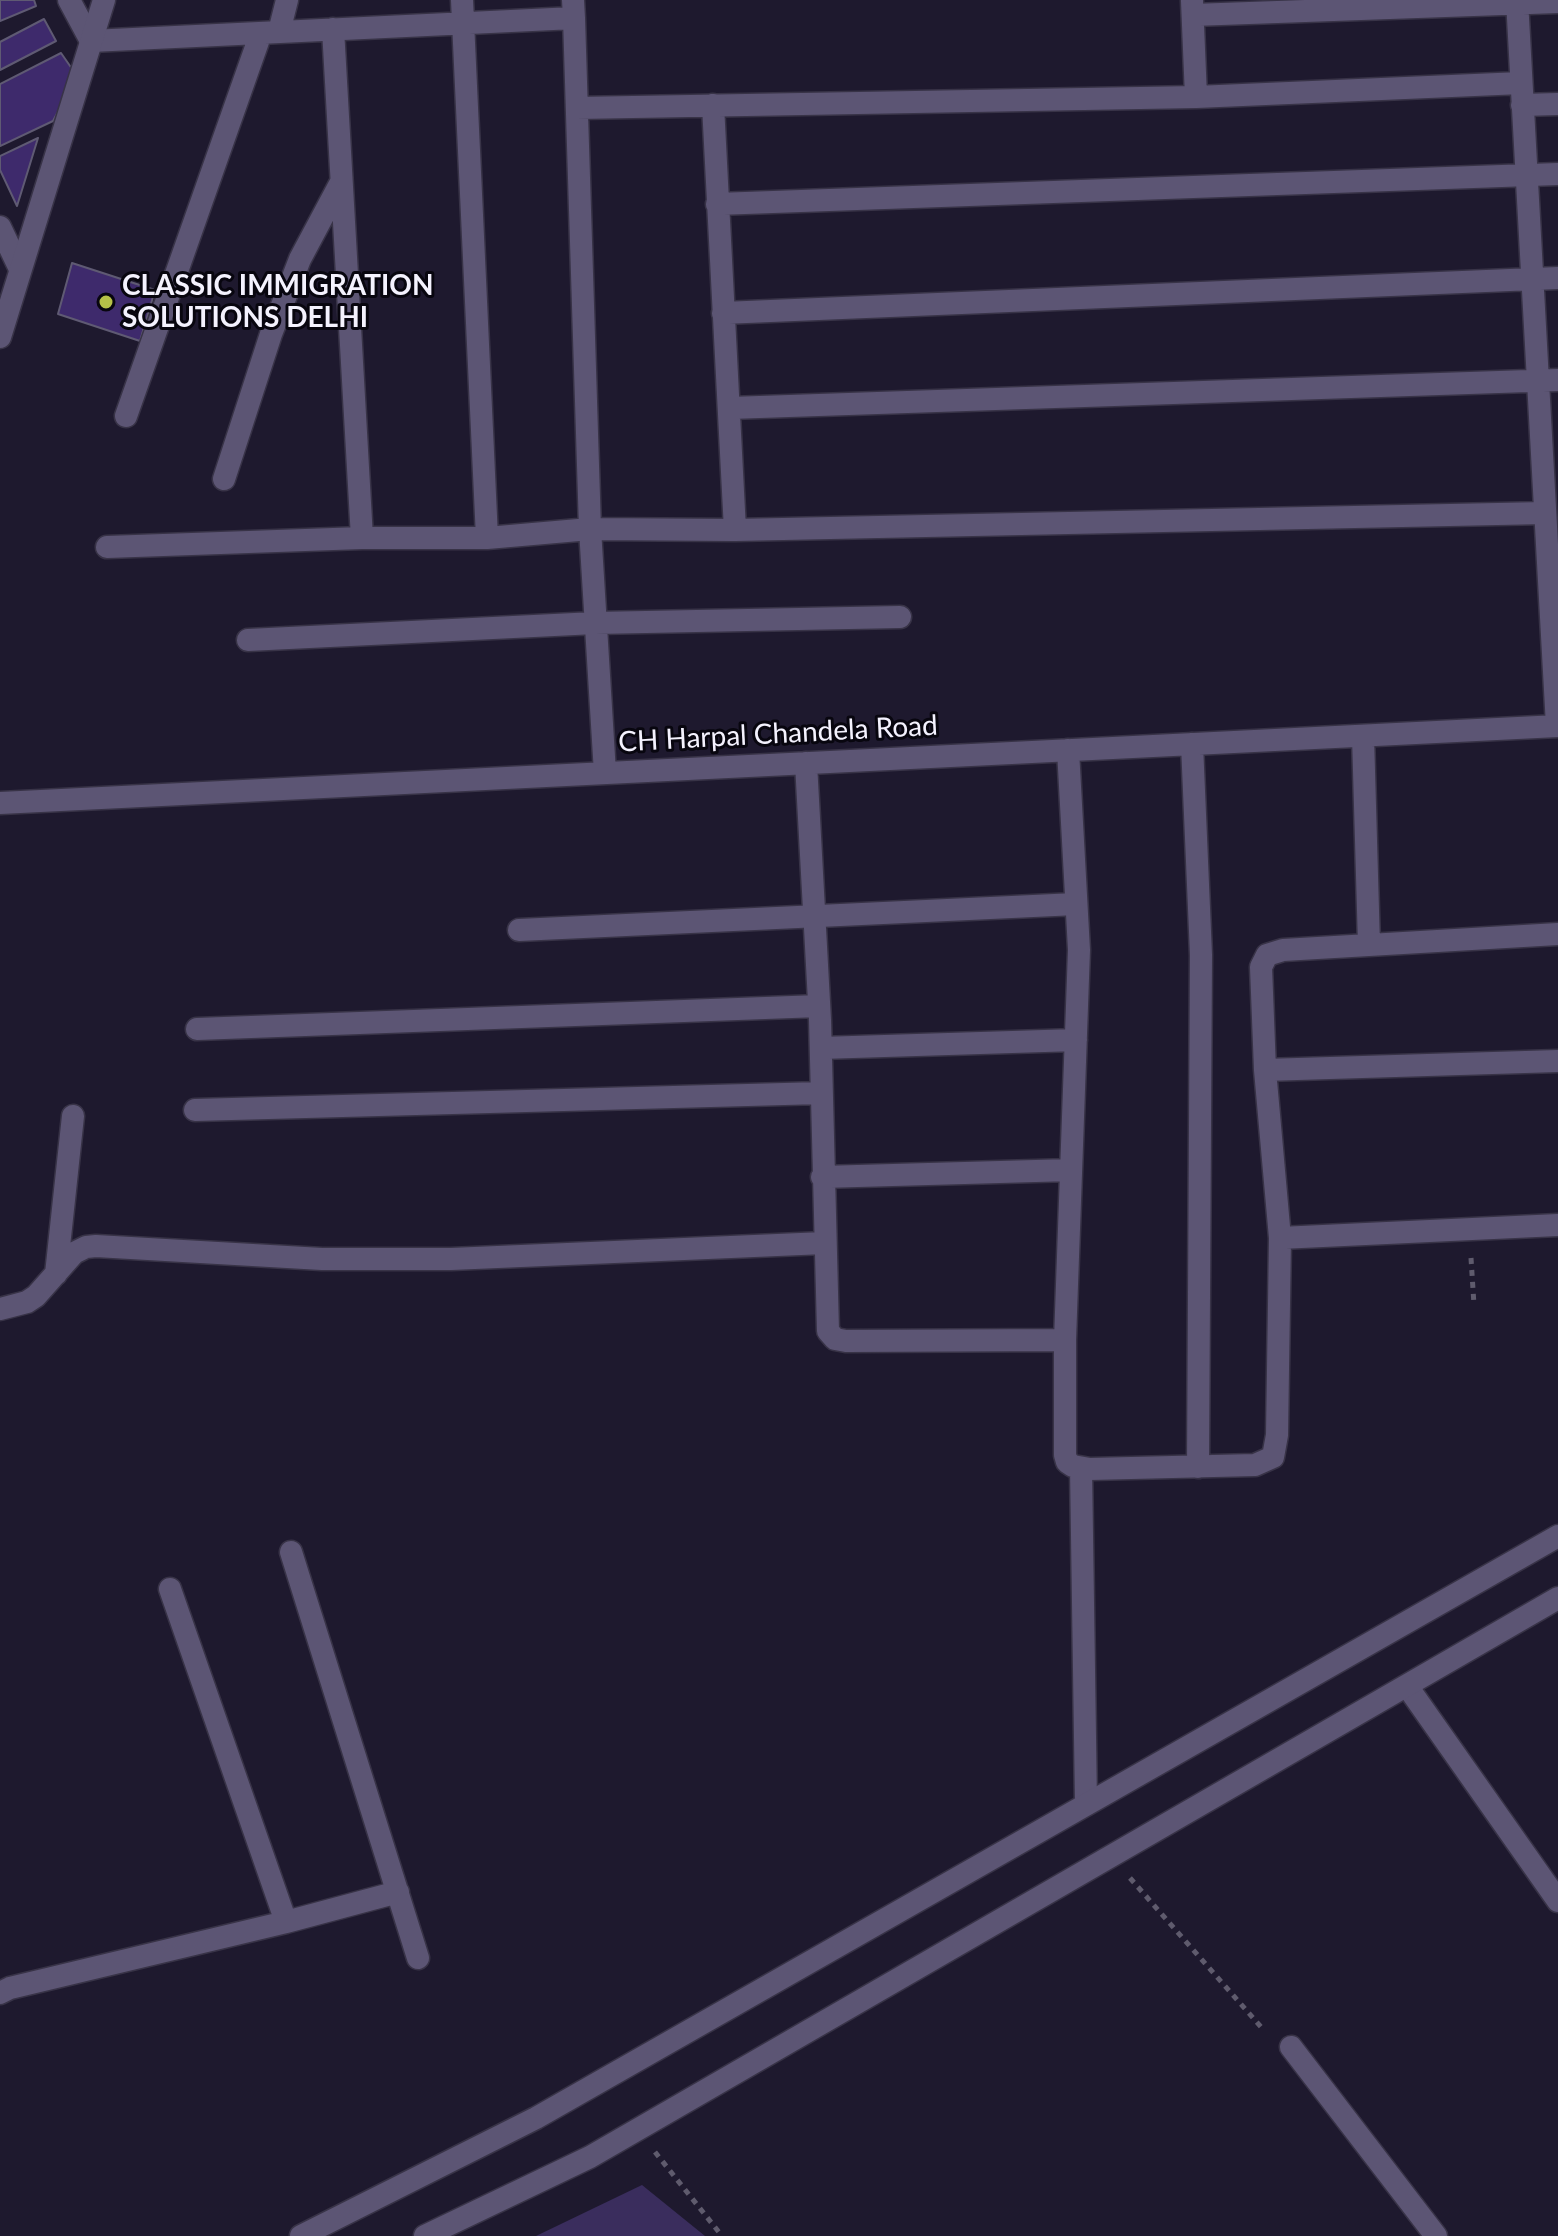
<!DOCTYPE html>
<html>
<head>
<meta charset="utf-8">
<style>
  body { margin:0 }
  canvas { display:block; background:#1e192e }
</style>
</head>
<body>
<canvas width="1558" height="2236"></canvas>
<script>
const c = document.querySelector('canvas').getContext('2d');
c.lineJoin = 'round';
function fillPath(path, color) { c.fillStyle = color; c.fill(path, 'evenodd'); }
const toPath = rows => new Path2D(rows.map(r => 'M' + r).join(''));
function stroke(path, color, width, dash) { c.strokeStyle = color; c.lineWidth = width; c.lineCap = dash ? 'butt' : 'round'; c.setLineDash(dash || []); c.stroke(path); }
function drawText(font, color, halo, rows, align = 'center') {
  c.font = font + ' Lato,sans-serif'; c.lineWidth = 6; c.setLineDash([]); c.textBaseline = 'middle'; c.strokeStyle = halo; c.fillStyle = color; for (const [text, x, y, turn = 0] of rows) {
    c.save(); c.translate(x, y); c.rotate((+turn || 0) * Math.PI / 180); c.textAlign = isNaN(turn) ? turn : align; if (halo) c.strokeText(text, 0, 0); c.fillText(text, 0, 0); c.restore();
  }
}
fillPath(toPath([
  [642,2185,705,2236,536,2236]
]), '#3a2d5d');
const building = toPath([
  [0,0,34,0,36,6,0,21,0,0],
  [44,19,56,41,0,70,0,42,44,19],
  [61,53,77,76,53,121,0,146,0,84,61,53],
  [38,138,26,177,17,206,0,170,0,156,38,138],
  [72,263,155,290,140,341,58,314,72,263]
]);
fillPath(building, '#3e2a6c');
stroke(building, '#5f5a73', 2);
const minor = toPath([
  [69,0,91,41,574,18,573,0],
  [462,0,487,538],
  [1517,0,1557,726],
  [1192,1,1196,97],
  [1193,15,1558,2],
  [574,18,590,529,605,773],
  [333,29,362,538],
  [279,32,287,0],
  [713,105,735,530],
  [1522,105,1558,104],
  [577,108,1196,97,1521,83],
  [717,204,1558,174],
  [0,227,19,267],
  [723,313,1558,278],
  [730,408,1558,380],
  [126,416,261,33],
  [224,479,271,334,300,259,340,184],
  [107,547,362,538,487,538,590,529,735,530,1545,513],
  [248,640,595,623,900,617],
  [1363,736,1369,945],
  [1192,744,1201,955,1198,1467],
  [1068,750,1079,950,1065,1340,1065,1455,1067,1462,1073,1466,1090,1469,1255,1465,1273,1457,1277,1435,1280,1238,1265,1070,1261,967,1267,955,1283,950,1558,934],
  [806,763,820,1020,828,1331,835,1339,846,1341,1065,1340],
  [0,803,1558,726],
  [519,930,1076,904],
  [197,1029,819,1006],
  [821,1048,1076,1040],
  [1265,1070,1558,1061],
  [195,1110,821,1093],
  [822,1177,1071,1170],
  [1280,1238,1558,1225],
  [56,1274,73,1116],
  [0,1309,27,1302,36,1296,74,1253,86,1247,96,1246,322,1259,451,1259,824,1243],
  [1081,1468,1086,1804],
  [291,1552,418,1958],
  [170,1589,286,1922],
  [1407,1686,1558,1901],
  [0,1993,10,1988,286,1922,398,1892],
  [1291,2047,1436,2236]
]);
const tertiary = toPath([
  [0,337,104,0],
  [301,2236,536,2118,1558,1536],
  [425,2236,590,2157,1558,1598]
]);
stroke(minor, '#383347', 25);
stroke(tertiary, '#383347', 25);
stroke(toPath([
  [1471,1258,1474,1305],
  [1130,1878,1261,2027],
  [655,2152,722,2236]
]), '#5f5b6d', 5, [6, 6]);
stroke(minor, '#5c5574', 22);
stroke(tertiary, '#5c5574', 22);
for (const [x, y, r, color] of [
  [106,302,8,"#b6c148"]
]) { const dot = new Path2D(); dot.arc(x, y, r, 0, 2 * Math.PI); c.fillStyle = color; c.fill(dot); stroke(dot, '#08060f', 3); }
drawText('bold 28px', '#f4f2fe', '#08060f', [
  ["CLASSIC IMMIGRATION",122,286],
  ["SOLUTIONS DELHI",122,318]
], 'left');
drawText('28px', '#f4f2fe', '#08060f', [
  ["CH Harpal Chandela Road",778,734,-3]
]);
</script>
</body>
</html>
